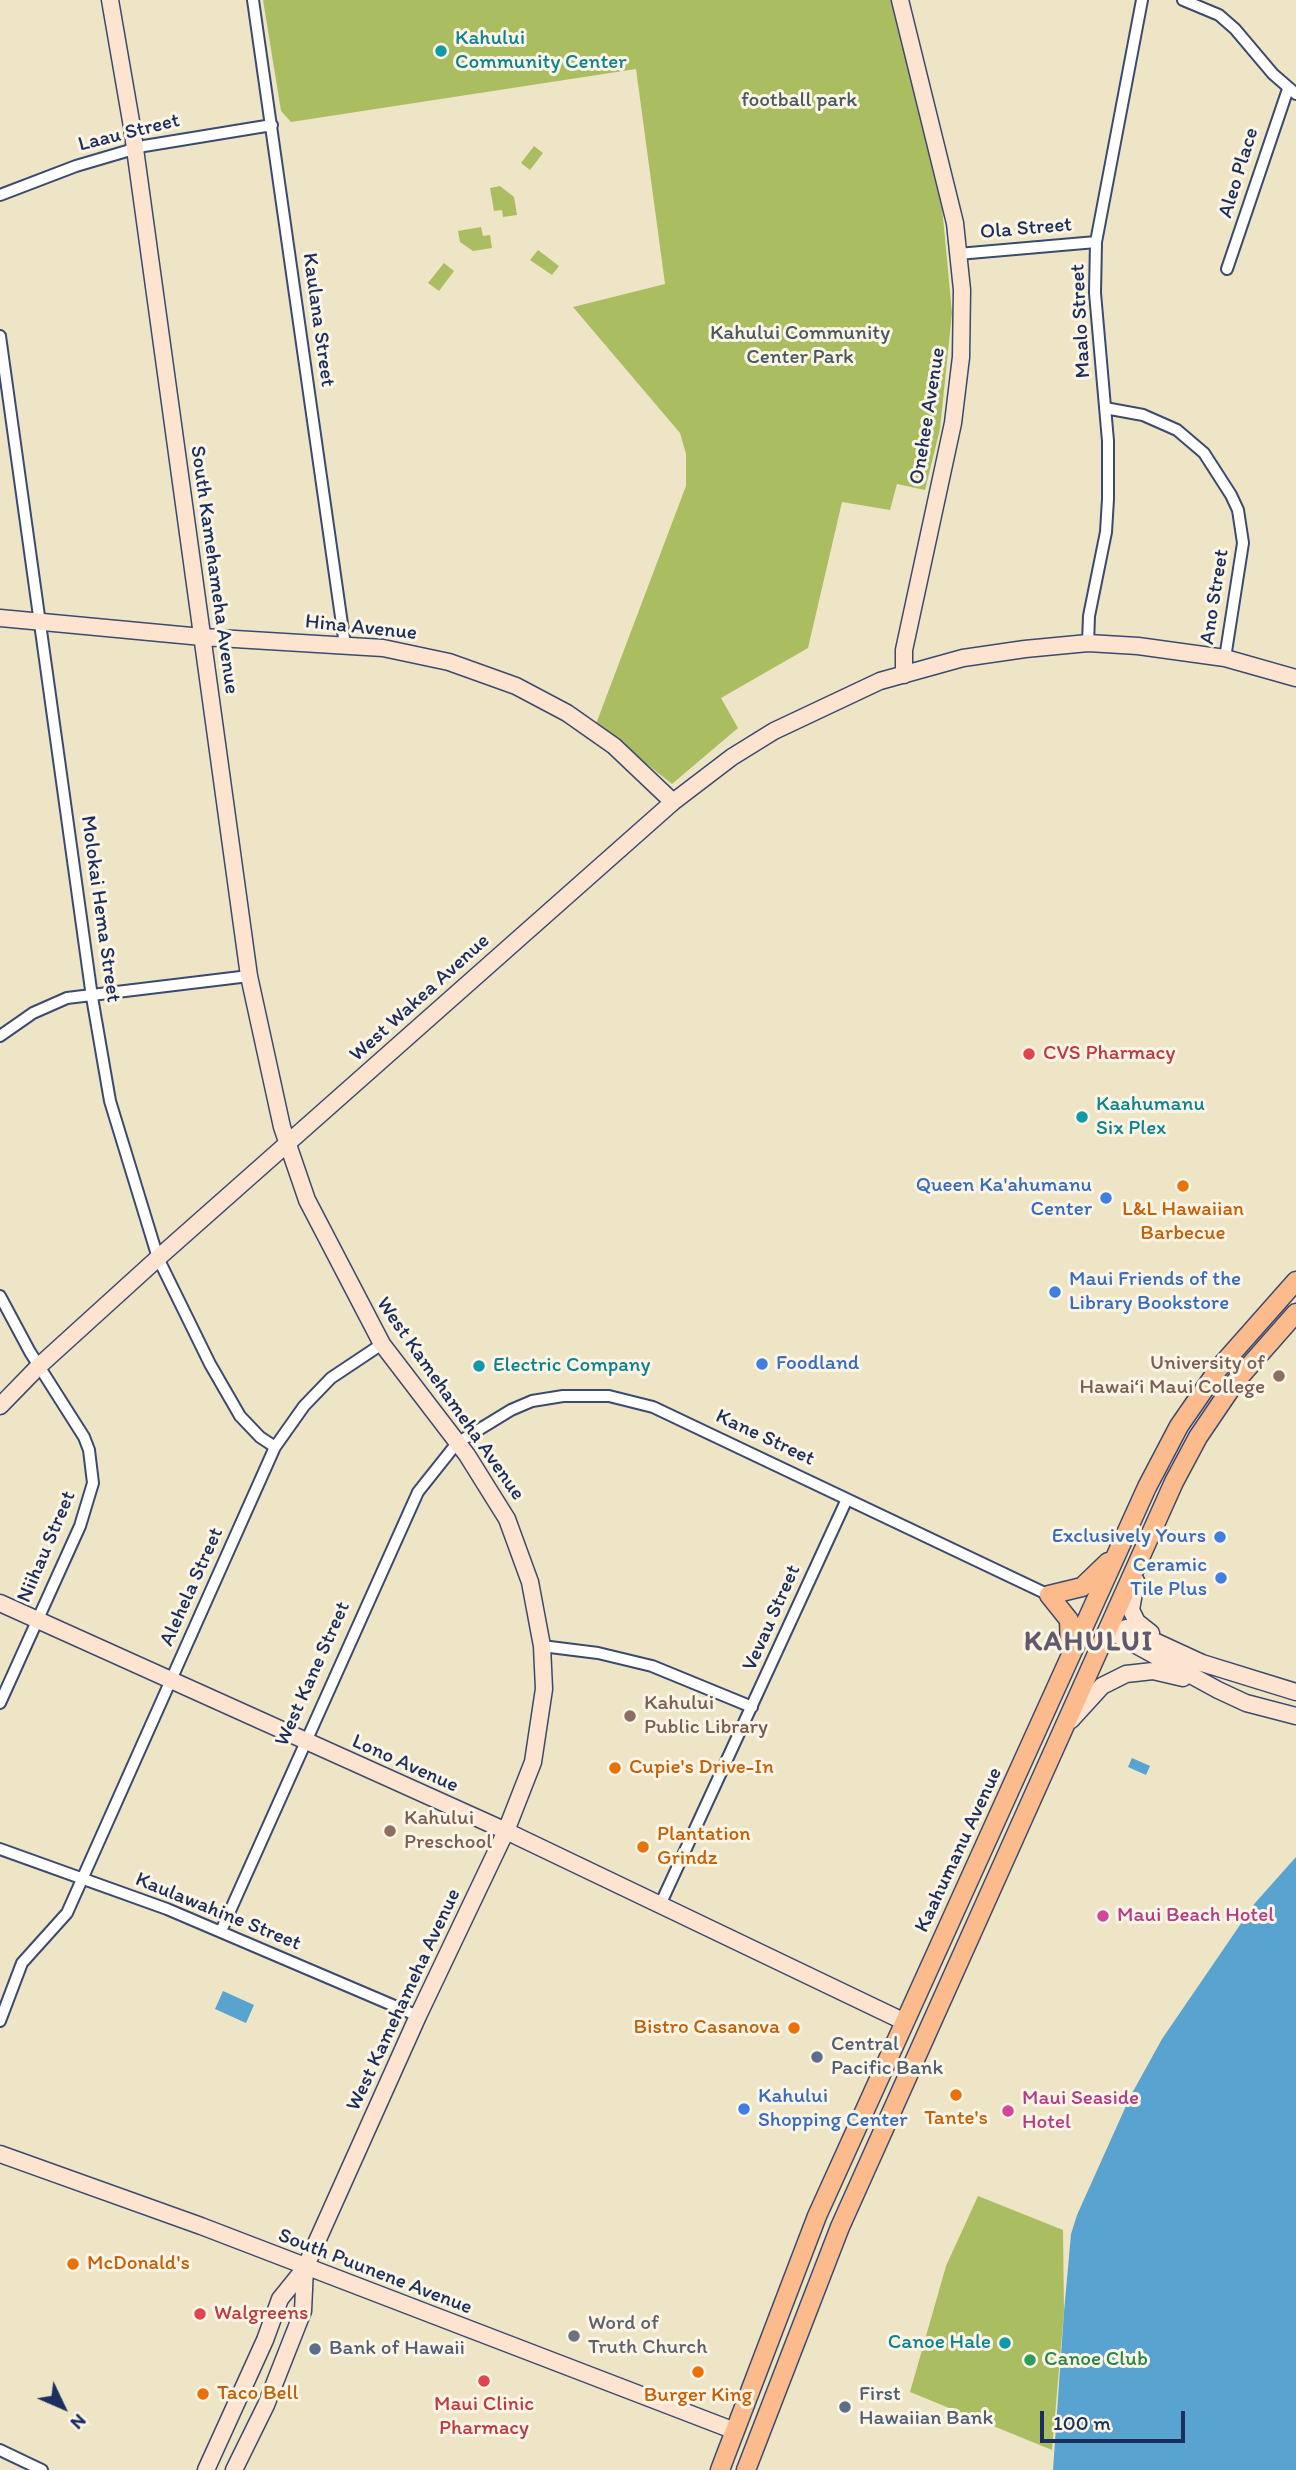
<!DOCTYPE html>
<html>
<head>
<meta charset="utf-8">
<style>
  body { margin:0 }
  #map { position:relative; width:1296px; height:2470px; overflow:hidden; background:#eee5c7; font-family:Itim,sans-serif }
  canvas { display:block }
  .north { position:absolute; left:28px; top:2372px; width:70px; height:70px; -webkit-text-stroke:5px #fcf5e5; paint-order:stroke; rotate:134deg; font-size:19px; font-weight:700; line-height:28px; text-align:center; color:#1b2f5e }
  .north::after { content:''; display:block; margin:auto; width:24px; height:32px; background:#1b2f5e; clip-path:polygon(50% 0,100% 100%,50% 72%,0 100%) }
  .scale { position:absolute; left:1040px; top:2411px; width:145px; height:32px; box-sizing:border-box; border:4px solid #1b2f5e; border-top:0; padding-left:9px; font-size:21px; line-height:24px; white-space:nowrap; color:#1b2f5e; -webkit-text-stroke:5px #fcf5e5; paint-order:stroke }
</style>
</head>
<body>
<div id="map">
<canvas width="1296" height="2470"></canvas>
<div class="north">N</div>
<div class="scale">100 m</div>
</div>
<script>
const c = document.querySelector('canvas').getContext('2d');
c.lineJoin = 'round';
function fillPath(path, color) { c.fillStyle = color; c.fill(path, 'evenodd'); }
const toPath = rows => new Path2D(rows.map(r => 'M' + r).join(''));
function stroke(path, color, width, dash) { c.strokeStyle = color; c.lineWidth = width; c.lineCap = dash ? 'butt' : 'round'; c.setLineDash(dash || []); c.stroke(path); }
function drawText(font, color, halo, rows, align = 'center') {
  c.font = font + ' Itim,sans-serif'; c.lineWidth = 6; c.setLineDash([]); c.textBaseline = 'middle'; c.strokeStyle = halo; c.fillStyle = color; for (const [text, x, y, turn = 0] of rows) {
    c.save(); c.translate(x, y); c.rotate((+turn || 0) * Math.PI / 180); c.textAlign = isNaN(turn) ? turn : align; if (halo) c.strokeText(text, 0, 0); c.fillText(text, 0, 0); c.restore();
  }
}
fillPath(toPath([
  [263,0,892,0,941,196,952,313,940,429,925,490,897,484,890,510,842,502,808,648,721,698,738,728,672,784,596,724,686,486,686,454,680,433,573,307,665,284,636,69,291,122,281,111],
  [534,146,543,153,530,170,521,163],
  [500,186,514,197,517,215,503,217,502,210,494,211,490,188],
  [481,227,483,236,490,235,492,248,473,251,460,242,458,231],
  [538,250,559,266,552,275,530,260],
  [444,263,454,271,439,291,428,283],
  [978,2196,1063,2230,1064,2312,1052,2450,910,2392,946,2266]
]), '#abbd61');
fillPath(toPath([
  [1132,1758,1150,1766,1146,1775,1128,1767],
  [1296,1857,1296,2470,1053,2470,1064,2312,1071,2234,1077,2215,1130,2097,1162,2039,1255,1903],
  [223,1991,254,2005,246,2023,215,2009]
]), '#58a3d0');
const street = toPath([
  [253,0,345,645],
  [1183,0,1219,15,1235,29,1273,74,1296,94],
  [0,195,76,166,144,146,272,125],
  [958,254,1096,242],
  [1227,269,1288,89],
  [0,336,92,997,110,1101,158,1258,210,1364,240,1416,260,1437,275,1447],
  [1105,408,1143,415,1177,430,1204,453,1231,495,1238,510,1243,543,1225,658],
  [1088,643,1089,616,1106,532,1108,499,1108,441,1095,293,1096,242,1142,0],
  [0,1036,33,1013,67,998,249,976],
  [0,1296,30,1352,84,1437,89,1450,93,1483,80,1526,0,1703],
  [542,1646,598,1653,652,1666,752,1707],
  [0,1849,167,1909,418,2016],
  [660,1905,847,1499],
  [221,1931,418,1492,457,1443,511,1410,532,1401,563,1396,609,1396,653,1407,1049,1595],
  [0,2021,22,1963,67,1913,275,1447,304,1406,331,1378,382,1344],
  [0,2450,42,2470]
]);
const secondary = toPath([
  [110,0,132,127,249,976,282,1127,307,1200,382,1344,467,1455,507,1519,530,1582,542,1646,544,1689,533,1762,506,1831,418,2016,305,2268,280,2299,265,2340,206,2470],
  [900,0,955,223,962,290,961,357,953,423,904,650,904,675],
  [0,618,202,637,383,648,449,662,516,686,567,713,614,746,673,802],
  [0,1406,39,1366,158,1258,673,802,732,757,774,731,880,681,963,658,1025,649,1088,643,1138,646,1225,658,1296,678],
  [1136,1581,1131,1610,1137,1622,1151,1633],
  [0,1603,506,1831,905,2022],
  [1110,1626,1112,1632,1218,1690,1246,1703,1296,1716],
  [1126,1628,1202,1663,1296,1692],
  [1071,1720,1102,1686,1126,1674,1153,1671,1183,1678],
  [0,2154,201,2226,735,2431],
  [234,2470,266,2405,303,2311,305,2268]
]);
const primary = toPath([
  [1049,1595,1082,1587,1108,1562],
  [1049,1595,1069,1620,1070,1647],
  [720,2470,817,2216,1147,1487,1179,1426,1219,1368,1296,1281],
  [746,2470,840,2227,1174,1482,1198,1437,1236,1381,1296,1313]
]);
stroke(street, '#3b4a6e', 14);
stroke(secondary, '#3b4a6e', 19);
stroke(primary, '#3b4a6e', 21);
stroke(street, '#fff', 10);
stroke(secondary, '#fde4d1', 16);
stroke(primary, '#fbbb8d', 18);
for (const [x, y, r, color] of [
  [441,51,7,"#0f9aa8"],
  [1029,1054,7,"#e0444e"],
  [1082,1117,7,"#0f9aa8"],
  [1183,1186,7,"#e8710a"],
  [1106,1198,7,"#3f7fe0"],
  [1055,1292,7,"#3f7fe0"],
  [762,1364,7,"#3f7fe0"],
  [479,1366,7,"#0f9aa8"],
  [1279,1376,7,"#8d6e63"],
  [1220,1537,7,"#3f7fe0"],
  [1221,1578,7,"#3f7fe0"],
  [630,1716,7,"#8d6e63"],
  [615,1768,7,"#e8710a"],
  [390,1831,7,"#8d6e63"],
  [643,1847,7,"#e8710a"],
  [1103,1916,7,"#d1479c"],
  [794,2028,7,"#e8710a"],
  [817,2057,7,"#5c6f8a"],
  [956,2095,7,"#e8710a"],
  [744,2109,7,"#3f7fe0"],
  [1008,2111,7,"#d1479c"],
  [73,2264,7,"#e8710a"],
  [200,2314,7,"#e0444e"],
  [574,2336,7,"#6b7280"],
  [1005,2343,7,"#0f9aa8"],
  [315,2349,7,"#5c6f8a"],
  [1030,2360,7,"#2e9e5b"],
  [698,2372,7,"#e8710a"],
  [484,2381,7,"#e0444e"],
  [203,2394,7,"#e8710a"],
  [845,2407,7,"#5c6f8a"]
]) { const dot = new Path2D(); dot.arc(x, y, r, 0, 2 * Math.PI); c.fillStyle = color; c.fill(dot); stroke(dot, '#fcf5e5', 2.5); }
drawText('21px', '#0d838f', '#fcf5e5', [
  ["Kahului",455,39],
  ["Community Center",455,63],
  ["Kaahumanu",1096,1105],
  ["Six Plex",1096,1129],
  ["Electric Company",493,1366],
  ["Canoe Hale",991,2343,"right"]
], 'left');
drawText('21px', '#465a5f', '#fcf5e5', [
  ["football park",799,101],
  ["Kahului Community",800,334],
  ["Center Park",800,358]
]);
drawText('21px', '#1b2f5e', '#fcf5e5', [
  ["Laau Street",129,133,-14],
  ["Aleo Place",1239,173,-73],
  ["Ola Street",1026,229,-5],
  ["Kaulana Street",318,320,82],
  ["Maalo Street",1081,321,-93],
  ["Onehee Avenue",928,416,-81],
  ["South Kamehameha Avenue",214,570,82],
  ["Ano Street",1215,597,-81],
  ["Hina Avenue",361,628,6],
  ["Molokai Hema Street",100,909,82],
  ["West Wakea Avenue",420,998,-42],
  ["West Kamehameha Avenue",450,1399,55],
  ["Kane Street",765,1438,25],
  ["Niihau Street",47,1547,-67],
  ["Alehela Street",192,1587,-66],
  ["Vevau Street",772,1618,-66],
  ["West Kane Street",313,1674,-66],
  ["Lono Avenue",405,1764,24],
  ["Kaahumanu Avenue",959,1850,-65],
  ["Kaulawahine Street",218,1912,22],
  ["West Kamehameha Avenue",404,2000,-65],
  ["South Puunene Avenue",375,2272,21]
]);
drawText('21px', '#be3a42', '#fcf5e5', [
  ["CVS Pharmacy",1043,1054],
  ["Walgreens",214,2314],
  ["Maui Clinic",484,2405,"center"],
  ["Pharmacy",484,2429,"center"]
], 'left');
drawText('21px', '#366cbe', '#fcf5e5', [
  ["Queen Ka'ahumanu",1092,1186],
  ["Center",1092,1210],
  ["Maui Friends of the",1069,1280,"left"],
  ["Library Bookstore",1069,1304,"left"],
  ["Foodland",776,1364,"left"],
  ["Exclusively Yours",1206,1537],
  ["Ceramic",1207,1566],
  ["Tile Plus",1207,1590],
  ["Kahului",758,2097,"left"],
  ["Shopping Center",758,2121,"left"]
], 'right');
drawText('21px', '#c56008', '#fcf5e5', [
  ["L&L Hawaiian",1183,1210,"center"],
  ["Barbecue",1183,1234,"center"],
  ["Cupie's Drive-In",629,1768],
  ["Plantation",657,1835],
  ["Grindz",657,1859],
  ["Bistro Casanova",780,2028,"right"],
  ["Tante's",956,2119,"center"],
  ["McDonald's",87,2264],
  ["Taco Bell",217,2394],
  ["Burger King",698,2396,"center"]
], 'left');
drawText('21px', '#785e54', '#fcf5e5', [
  ["University of",1265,1364,"right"],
  ["Hawai‘i Maui College",1265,1388,"right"],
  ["Kahului",644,1704],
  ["Public Library",644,1728],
  ["Kahului",404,1819],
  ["Preschool",404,1843]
], 'left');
drawText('21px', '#b23c85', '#fcf5e5', [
  ["Maui Beach Hotel",1117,1916],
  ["Maui Seaside",1022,2099],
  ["Hotel",1022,2123]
], 'left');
drawText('21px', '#4e5e75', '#fcf5e5', [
  ["Central",831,2045],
  ["Pacific Bank",831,2069],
  ["Bank of Hawaii",329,2349],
  ["First",859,2395],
  ["Hawaiian Bank",859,2419]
], 'left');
drawText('21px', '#5b616d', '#fcf5e5', [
  ["Word of",588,2324],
  ["Truth Church",588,2348]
], 'left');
drawText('21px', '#27864d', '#fcf5e5', [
  ["Canoe Club",1044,2360]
], 'left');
c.letterSpacing = '2px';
drawText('bold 28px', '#62596c', '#fcf5e5', [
  ["KAHULUI",1089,1643]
]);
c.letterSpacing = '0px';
</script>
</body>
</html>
